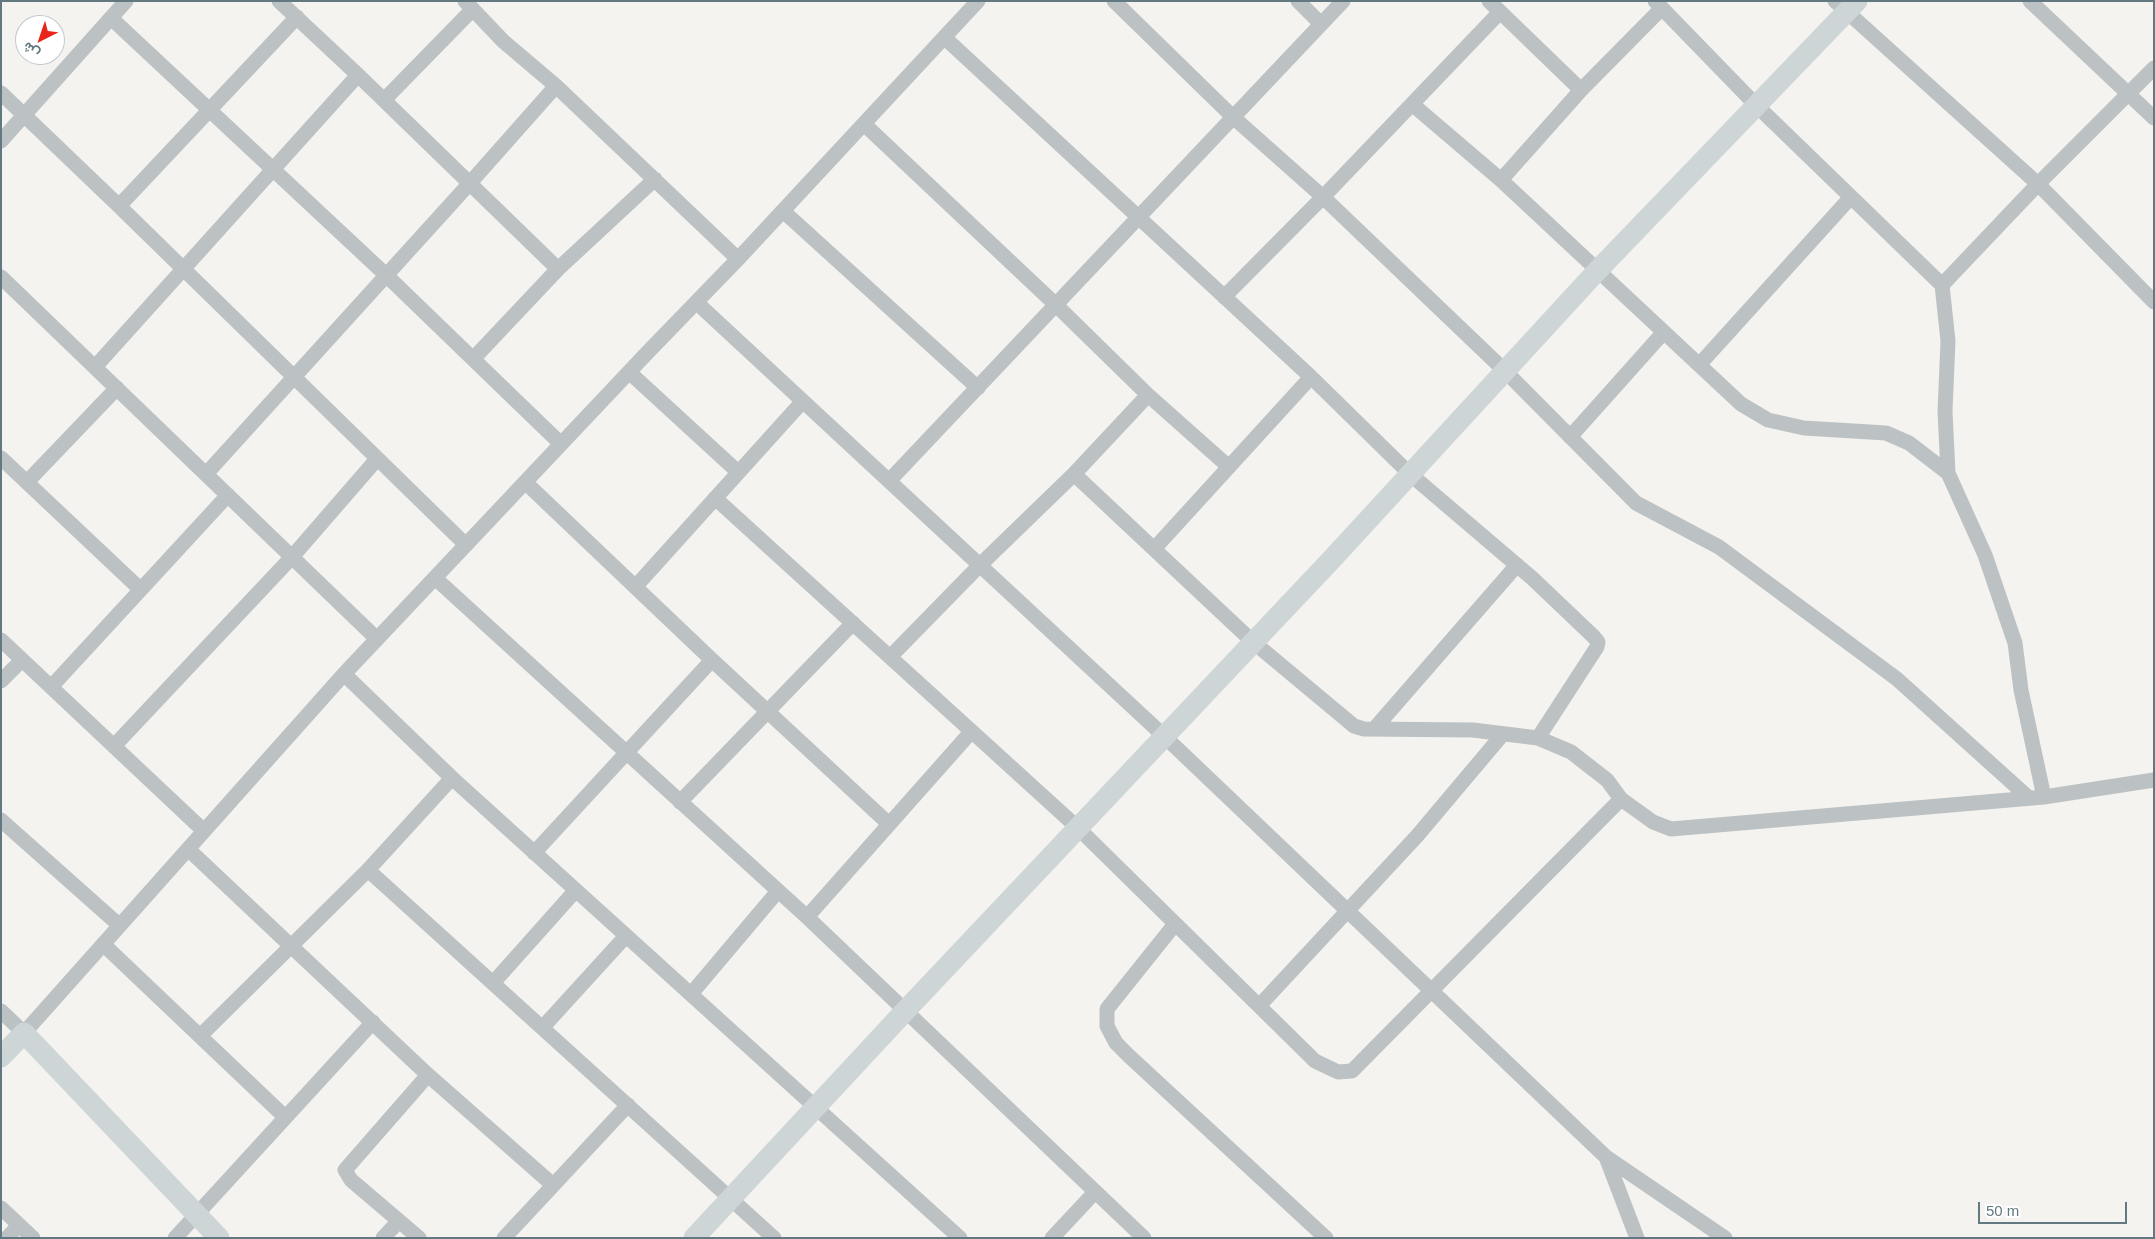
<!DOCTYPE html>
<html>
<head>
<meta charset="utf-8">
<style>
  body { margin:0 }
  #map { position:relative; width:2155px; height:1239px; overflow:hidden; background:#f4f3ef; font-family:Arial,Vazirmatn,sans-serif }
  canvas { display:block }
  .frame { position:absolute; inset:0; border:2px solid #627981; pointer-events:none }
  .north { position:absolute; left:15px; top:15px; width:50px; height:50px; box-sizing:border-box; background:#fff; border:1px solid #c0c9cd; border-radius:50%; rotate:221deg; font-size:14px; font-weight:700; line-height:20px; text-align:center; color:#627981 }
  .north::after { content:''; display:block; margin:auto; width:18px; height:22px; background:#e7271c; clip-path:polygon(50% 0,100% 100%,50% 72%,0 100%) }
  .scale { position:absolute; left:1978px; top:1202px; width:149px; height:22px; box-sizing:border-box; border:2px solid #627981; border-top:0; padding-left:6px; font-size:15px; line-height:18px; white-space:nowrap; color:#627981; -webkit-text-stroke:4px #fff; paint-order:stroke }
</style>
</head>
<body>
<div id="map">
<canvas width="2155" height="1239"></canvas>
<div class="frame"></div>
<div class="north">ش</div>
<div class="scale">50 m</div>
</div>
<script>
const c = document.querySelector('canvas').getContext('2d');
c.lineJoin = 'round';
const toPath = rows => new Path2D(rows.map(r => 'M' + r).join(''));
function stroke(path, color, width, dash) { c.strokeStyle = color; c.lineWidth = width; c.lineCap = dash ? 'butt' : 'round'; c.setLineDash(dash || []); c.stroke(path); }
stroke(toPath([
  [279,1,358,75,558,269],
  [465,1,503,41,556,86,738,259],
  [1114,1,1233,117,1323,197,1505,371,1636,503,1719,547,1897,679,2029,798],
  [1298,1,1321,24],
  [1489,1,1581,90],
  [1655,1,1756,105,1942,285,1948,341,1945,411,1948,473,1985,555,2015,643,2021,690,2044,797],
  [1835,1,2038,184,2154,302],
  [2030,1,2154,118],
  [111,18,386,275,561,444],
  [945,38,1311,377,1410,474,1532,578,1594,637,1598,642,1597,647,1538,738],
  [1,93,119,206,466,545],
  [384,100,473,9],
  [1412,104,1501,180,1741,404,1768,420,1804,428,1886,433,1909,443,1948,473],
  [864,124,1055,304,1148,395,1229,467],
  [1,141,126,1],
  [1501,180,1581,90,1662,8],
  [119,206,297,17],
  [783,211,978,388],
  [1,277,377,639],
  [1942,285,2038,184,2154,68],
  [1224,297,1323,197,1500,12],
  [696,302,1164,736,1606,1157,1637,1238],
  [473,359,558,269,655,179],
  [1699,365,1851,197],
  [95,367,358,75],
  [629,372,738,472],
  [1570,437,1663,333],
  [1,458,140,589],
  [206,474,470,183,556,86],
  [1074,474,1252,641,1354,726,1364,729,1473,730,1538,738,1571,752,1607,780,1621,799,1653,822,1671,829,2044,797,2154,780],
  [889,481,1343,1],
  [27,482,117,388],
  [525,482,712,660,889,824],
  [715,498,1078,828,1315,1061,1338,1072,1352,1071,1621,799],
  [1154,549,1311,377],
  [435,578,807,917,1144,1238],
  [636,586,803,401],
  [1,640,204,831],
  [890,657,979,566,1074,474,1148,395],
  [344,674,452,778,960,1238],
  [1,681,22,660],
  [51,687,228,495],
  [1375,728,1517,565],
  [114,746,292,557,377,459],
  [680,802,853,623],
  [1,820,119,925],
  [188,849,428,1075,553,1185],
  [534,853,712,660],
  [368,870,774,1238],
  [807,917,971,732],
  [1175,924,1107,1009,1107,1026,1116,1043,1129,1056,1326,1238],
  [103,944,285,1117],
  [493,983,576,890],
  [691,994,778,891],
  [1259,1006,1417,836,1503,734],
  [1,1011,24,1033,344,674,646,354,738,259,978,1],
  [543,1027,626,936],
  [200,1036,368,870,452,778],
  [1606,1157,1725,1238],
  [1,1208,33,1238],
  [7,1238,19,1225],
  [175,1238,373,1022],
  [383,1238,399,1221],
  [419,1238,351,1180,345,1170,428,1075],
  [504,1238,628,1105],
  [1052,1238,1095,1192]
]), '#bcc2c4', 15);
stroke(toPath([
  [1,1057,24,1033,219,1238],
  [694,1238,906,1010,1332,559,1597,271,1857,1]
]), '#cdd5d7', 21);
</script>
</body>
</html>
